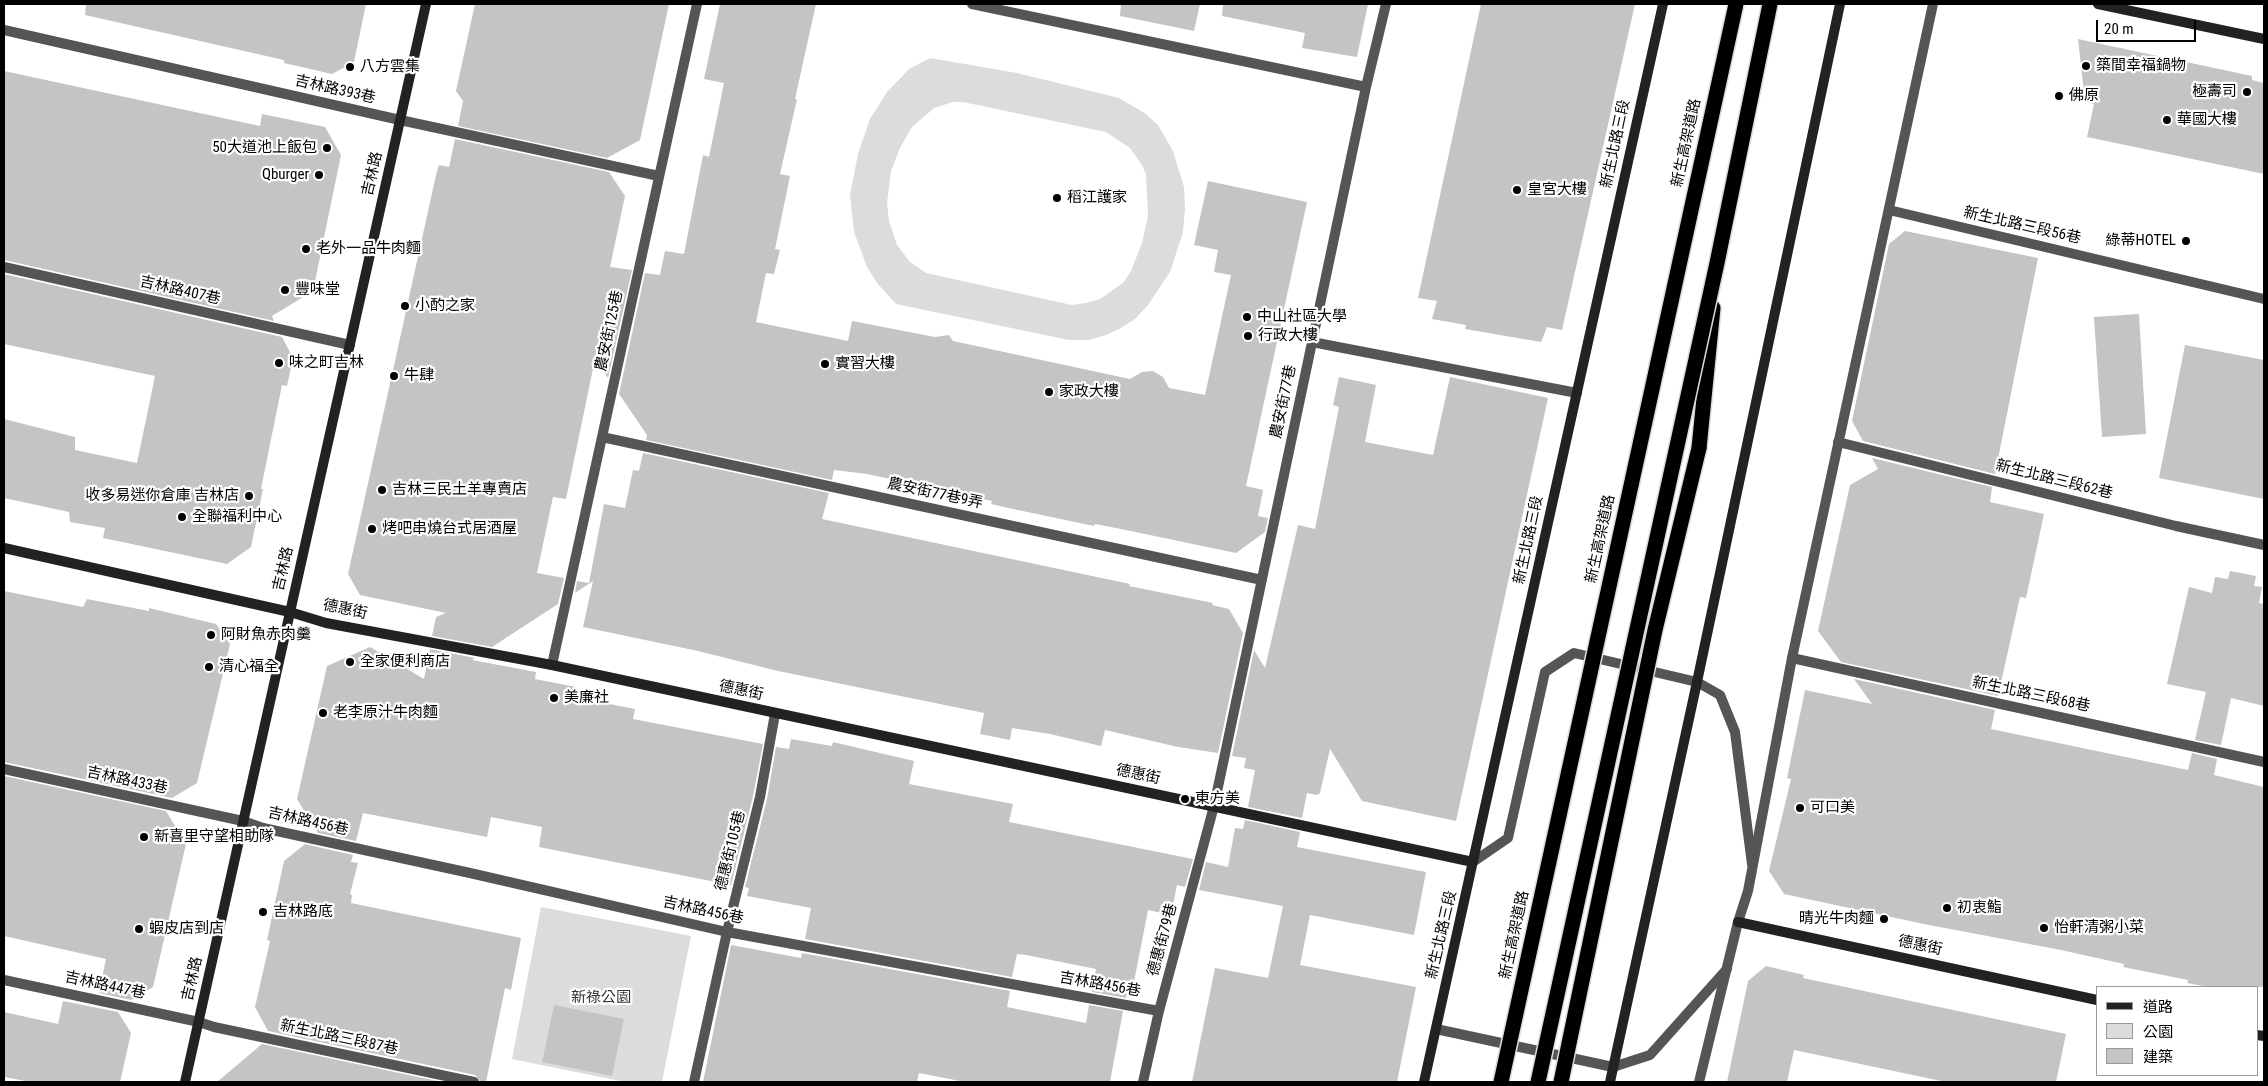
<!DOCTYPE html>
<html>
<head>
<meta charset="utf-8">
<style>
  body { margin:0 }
  #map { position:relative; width:2268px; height:1086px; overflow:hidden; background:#fff; font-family:"Roboto Condensed","Noto Sans TC",sans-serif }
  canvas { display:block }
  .frame { position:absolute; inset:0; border:5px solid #000; pointer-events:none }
  .legend { position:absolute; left:2096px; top:986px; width:162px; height:90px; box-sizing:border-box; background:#fff; border:1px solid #999; margin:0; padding:6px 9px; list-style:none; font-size:15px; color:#000 }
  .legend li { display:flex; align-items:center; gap:10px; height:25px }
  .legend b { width:25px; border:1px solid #999 }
  .scale { position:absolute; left:2096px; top:20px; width:100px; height:22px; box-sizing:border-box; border:2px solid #000; border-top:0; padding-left:6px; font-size:15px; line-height:18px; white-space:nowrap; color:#000; -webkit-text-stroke:4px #fff; paint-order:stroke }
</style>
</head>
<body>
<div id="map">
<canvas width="2268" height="1086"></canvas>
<div class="frame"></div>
<ul class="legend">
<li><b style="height:6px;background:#222"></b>道路</li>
<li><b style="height:14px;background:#dcdcdc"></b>公園</li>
<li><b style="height:14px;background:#c4c4c4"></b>建築</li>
</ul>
<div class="scale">20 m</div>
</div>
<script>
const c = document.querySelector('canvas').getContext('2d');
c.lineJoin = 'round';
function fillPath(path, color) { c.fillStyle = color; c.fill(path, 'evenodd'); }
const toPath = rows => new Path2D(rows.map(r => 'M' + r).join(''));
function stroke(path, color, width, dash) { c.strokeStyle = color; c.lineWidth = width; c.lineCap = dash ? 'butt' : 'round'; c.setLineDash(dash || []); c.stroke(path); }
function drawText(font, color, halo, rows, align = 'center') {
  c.font = font + ' "Roboto Condensed","Noto Sans TC",sans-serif'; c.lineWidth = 4.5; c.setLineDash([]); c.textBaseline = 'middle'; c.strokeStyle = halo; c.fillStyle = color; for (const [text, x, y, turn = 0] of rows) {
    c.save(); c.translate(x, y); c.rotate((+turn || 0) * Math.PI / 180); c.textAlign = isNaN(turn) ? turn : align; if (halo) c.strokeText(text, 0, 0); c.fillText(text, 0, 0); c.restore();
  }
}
fillPath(toPath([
  [930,58,1017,73,1119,98,1146,114,1158,125,1173,151,1184,187,1185,208,1183,232,1170,272,1148,305,1135,319,1121,328,1106,335,1089,340,1069,340,896,304,877,283,867,267,854,232,850,195,858,154,870,119,887,92,909,69],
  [953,102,963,102,1106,132,1130,148,1142,165,1146,174,1148,216,1142,243,1131,271,1123,283,1100,299,1086,303,1072,305,926,273,910,262,897,245,889,221,887,203,891,171,900,148,912,127,934,108],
  [541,907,691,936,662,1082,625,1082,512,1059]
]), '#dcdcdc');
fillPath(toPath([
  [86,4,366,4,354,62,332,74,284,63,284,60,85,15],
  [475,4,669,4,640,140,607,158,458,126,463,101,456,91],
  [720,4,816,4,795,99,797,99,780,174,790,176,775,249,780,250,774,274,766,273,756,322,848,341,852,321,935,337,949,335,953,341,1130,379,1142,372,1153,371,1163,377,1169,388,1205,395,1231,275,1214,272,1218,250,1194,245,1208,181,1307,202,1246,486,1263,490,1258,516,1268,518,1265,532,1236,553,1121,529,1095,524,1094,526,1013,509,991,504,992,501,867,474,834,470,832,480,646,440,647,435,619,394,645,273,660,275,665,251,684,254,703,155,709,157,724,83,704,79],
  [1121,4,1200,4,1194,31,1120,16],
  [1223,4,1368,4,1357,57,1302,48,1305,33,1222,16],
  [1481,4,1635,4,1562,330,1547,327,1541,342,1465,329,1466,325,1432,319,1437,301,1418,298],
  [2078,39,2252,76,2252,80,2264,83,2264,174,2087,137,2094,104,2085,102],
  [4,71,260,126,262,114,325,127,341,155,313,291,272,316,274,321,4,260],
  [455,139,609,172,625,196,610,267,632,270,608,378,595,359,566,499,553,497,537,573,564,578,558,604,492,647,432,636,436,617,446,613,360,595,348,574,436,175,439,165,449,167],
  [1905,231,2038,258,1995,474,1863,441,1852,421,1889,244],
  [4,274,282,337,293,358,287,386,282,385,261,489,263,489,251,547,227,564,103,538,105,528,70,522,69,512,4,498,4,419,75,437,75,450,137,463,155,376,4,344],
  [2139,314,2146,434,2102,437,2094,317],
  [2185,345,2264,360,2264,499,2159,478],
  [1339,377,1376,385,1365,442,1433,455,1450,377,1548,398,1456,821,1362,801,1330,749,1320,793,1317,795,1307,793,1302,818,1248,807,1255,770,1244,768,1246,758,1232,756,1254,650,1265,668,1298,525,1315,529,1339,407,1333,405],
  [643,453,829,493,822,519,1130,584,1129,586,1213,603,1212,605,1229,609,1243,633,1218,753,1178,747,1105,730,1101,746,1050,734,1012,728,1010,740,980,734,984,713,778,671,698,651,583,627,593,581,575,593,577,581,589,583,604,504,625,508,633,470,639,471],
  [1872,458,1992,487,1990,502,2044,514,2026,598,2020,597,1998,696,1841,662,1818,631,1850,485,1878,469],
  [2230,571,2256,576,2254,586,2262,587,2259,603,2264,604,2264,706,2231,698,2221,745,2195,740,2206,692,2167,684,2189,587,2212,593,2215,577,2228,579],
  [4,591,83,607,87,599,149,611,149,608,216,624,230,644,197,783,172,798,4,762],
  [370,647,424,679,430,649,475,658,472,660,536,672,535,679,576,687,574,697,635,709,633,719,763,744,753,796,731,885,539,847,542,827,491,817,487,837,363,813,356,841,318,833,297,799,327,666],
  [1854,679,1995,710,1991,729,2188,770,2192,753,2217,759,2214,775,2264,787,2264,987,2208,987,2187,983,2188,980,2123,967,2124,964,2061,950,1924,924,1784,894,1769,871,1791,779,1787,778,1805,690,1872,704],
  [791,739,832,746,833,742,914,761,909,784,1013,804,1009,822,1193,859,1185,887,1177,885,1171,915,1148,910,1134,982,1129,981,1126,998,1092,992,1096,969,1026,955,1017,954,1012,977,805,939,811,908,747,896,749,888,745,887,767,799,776,747,789,749],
  [4,776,166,811,186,844,153,987,131,1000,99,993,106,959,4,936],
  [1245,820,1300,832,1297,847,1426,872,1414,935,1310,915,1300,965,1416,987,1397,1082,1192,1082,1215,968,1268,978,1283,906,1199,890,1206,862,1228,867,1235,828,1243,829],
  [305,844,353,855,351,862,358,863,350,894,352,895,351,903,521,938,511,990,505,988,486,1082,481,1082,475,1075,268,1031,255,1007,270,941,267,940,284,861],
  [731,945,801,958,802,953,1010,991,1007,1007,1086,1023,1089,1005,1123,1011,1110,1082,965,1082,919,1073,917,1082,703,1082],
  [1766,966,1804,975,1803,978,2066,1034,2056,1082,1946,1082,1794,1050,1787,1082,1727,1082,1748,981],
  [63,1001,118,1012,131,1033,120,1082,31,1082,4,1077,4,1012,58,1024],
  [554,1005,624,1019,612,1076,542,1062],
  [262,1044,442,1082,217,1082]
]), '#c4c4c4');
const highway = toPath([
  [1699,448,1713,308]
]);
stroke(highway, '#dbdbdb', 18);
stroke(toPath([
  [1889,210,2264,299],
  [1838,442,2176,526,2264,545],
  [1792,658,2264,762],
  [1473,862,1508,838,1545,672,1574,653,1697,682,1720,695,1735,732,1752,864],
  [1436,1029,1613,1067,1650,1055,1727,969]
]), '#555', 10);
stroke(toPath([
  [972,4,1366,87],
  [4,30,400,120,659,176],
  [4,267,350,345],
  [1312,342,1577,393],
  [602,437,1262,580],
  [552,665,697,4],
  [4,769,243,821,263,828,470,873,727,932,1159,1011],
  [4,980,199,1022,214,1027,474,1082],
  [694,1082,727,932,760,797,775,714],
  [1143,1082,1159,1011,1214,806,1366,87,1386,4],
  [1699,1082,1738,922,1748,891,1792,658,1933,4]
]), '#555', 10);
stroke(toPath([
  [2098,4,2264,39],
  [4,548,290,612,326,623,552,665,1473,862],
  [1738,922,2097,1000],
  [2257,1035,2264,1036],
  [185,1082,426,4],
  [1424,1082,1663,4],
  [1610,1082,1697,682,1840,4]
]), '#222', 10);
stroke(highway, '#000', 15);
const highwayBridge = toPath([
  [1501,1082,1736,4],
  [1538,1082,1717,263,1770,4],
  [1561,1082,1655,630,1699,448]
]);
stroke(highwayBridge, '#dbdbdb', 18, []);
stroke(highwayBridge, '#000', 15);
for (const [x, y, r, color] of [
  [2086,66,5,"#000"],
  [350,67,5,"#000"],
  [2247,92,5,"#000"],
  [2059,96,5,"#000"],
  [2167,120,5,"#000"],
  [327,148,5,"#000"],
  [319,175,5,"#000"],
  [1517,190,5,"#000"],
  [1057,198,5,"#000"],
  [2186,241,5,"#000"],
  [306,249,5,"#000"],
  [285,290,5,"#000"],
  [405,306,5,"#000"],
  [1247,317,5,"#000"],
  [1248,336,5,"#000"],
  [279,363,5,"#000"],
  [825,364,5,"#000"],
  [394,376,5,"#000"],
  [1049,392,5,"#000"],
  [382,490,5,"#000"],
  [249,496,5,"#000"],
  [182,517,5,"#000"],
  [372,529,5,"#000"],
  [211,635,5,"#000"],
  [350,662,5,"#000"],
  [209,667,5,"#000"],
  [554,698,5,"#000"],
  [323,713,5,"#000"],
  [1185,799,5,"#000"],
  [1800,808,5,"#000"],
  [144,837,5,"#000"],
  [1947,908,5,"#000"],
  [263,912,5,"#000"],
  [1884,919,5,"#000"],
  [2044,928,5,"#000"],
  [139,929,5,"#000"]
]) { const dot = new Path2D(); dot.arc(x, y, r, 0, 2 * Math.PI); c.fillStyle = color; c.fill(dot); stroke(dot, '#fff', 2); }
drawText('15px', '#000', '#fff', [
  ["築間幸福鍋物",2096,66],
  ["八方雲集",360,67],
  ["極壽司",2237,92,"right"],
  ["佛原",2069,96],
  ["華國大樓",2177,120],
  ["50大道池上飯包",317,148,"right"],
  ["Qburger",309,175,"right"],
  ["皇宮大樓",1527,190],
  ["稻江護家",1067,198],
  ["綠蒂HOTEL",2176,241,"right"],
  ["老外一品牛肉麵",316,249],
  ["豐味堂",295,290],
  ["小酌之家",415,306],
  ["中山社區大學",1257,317],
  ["行政大樓",1258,336],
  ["味之町吉林",289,363],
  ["實習大樓",835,364],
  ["牛肆",404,376],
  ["家政大樓",1059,392],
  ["吉林三民土羊專賣店",392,490],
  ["收多易迷你倉庫 吉林店",239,496,"right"],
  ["全聯福利中心",192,517],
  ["烤吧串燒台式居酒屋",382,529],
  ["阿財魚赤肉羹",221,635],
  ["全家便利商店",360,662],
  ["清心福全",219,667],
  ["美廉社",564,698],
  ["老李原汁牛肉麵",333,713],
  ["東方美",1195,799],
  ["可口美",1810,808],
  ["新喜里守望相助隊",154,837],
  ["初衷鮨",1957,908],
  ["吉林路底",273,912],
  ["晴光牛肉麵",1874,919,"right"],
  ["怡軒清粥小菜",2054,928],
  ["蝦皮店到店",149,929]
], 'left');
drawText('15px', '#000', '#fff', [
  ["吉林路393巷",335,90,13],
  ["新生高架道路",1687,143,-78],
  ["新生北路三段",1616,144,-78],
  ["吉林路",373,174,-77],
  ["新生北路三段56巷",2022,226,13],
  ["吉林路407巷",180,291,13],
  ["農安街125巷",610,331,-78],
  ["農安街77巷",1284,402,-78],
  ["新生北路三段62巷",2054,480,14],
  ["農安街77巷9弄",935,494,12],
  ["新生高架道路",1601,539,-78],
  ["新生北路三段",1529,540,-78],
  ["吉林路",284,569,-77],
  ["德惠街",345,610,12],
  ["德惠街",741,691,12],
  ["新生北路三段68巷",2031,695,12],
  ["德惠街",1138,775,12],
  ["吉林路433巷",127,781,12],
  ["吉林路456巷",308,822,13],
  ["德惠街105巷",731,851,-76],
  ["吉林路456巷",703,911,12],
  ["新生北路三段",1442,935,-77],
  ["新生高架道路",1515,935,-78],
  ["德惠街79巷",1163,940,-75],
  ["德惠街",1920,946,12],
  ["吉林路",193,979,-77],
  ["吉林路456巷",1100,985,10],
  ["吉林路447巷",105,986,12],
  ["新生北路三段87巷",339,1038,12]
]);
drawText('15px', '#333', '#fff', [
  ["新祿公園",601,998]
]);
</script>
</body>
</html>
